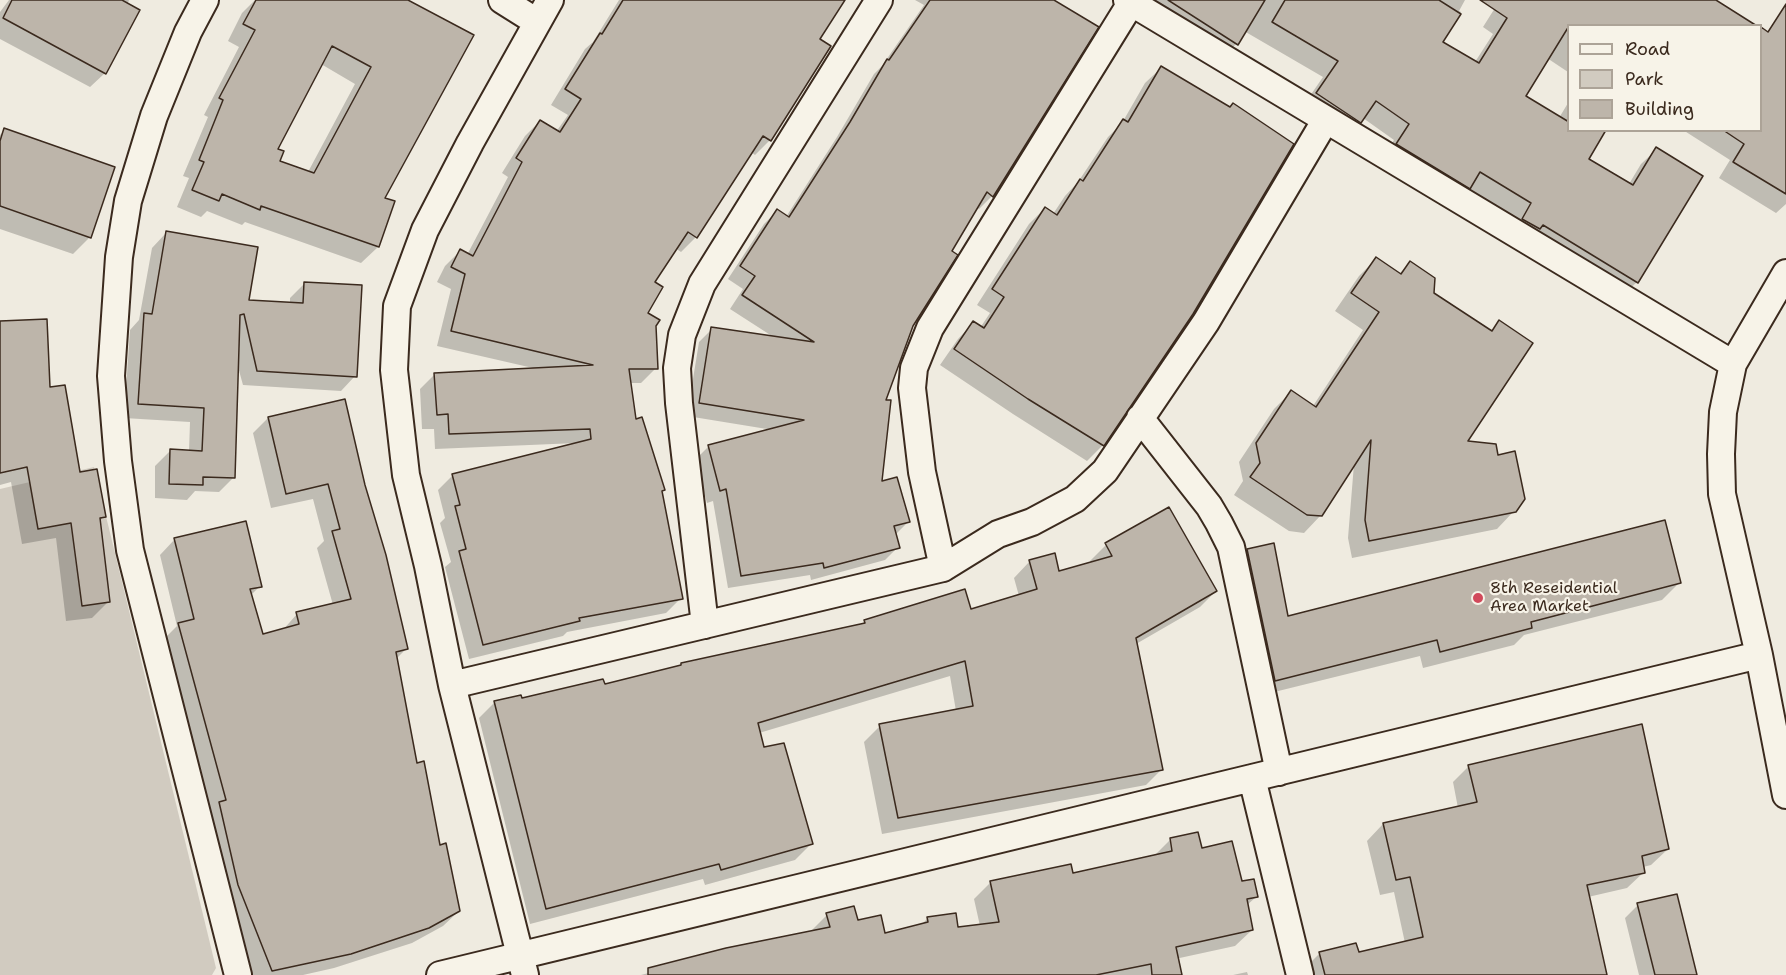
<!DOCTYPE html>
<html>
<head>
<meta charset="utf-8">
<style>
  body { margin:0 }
  #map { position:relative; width:1786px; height:975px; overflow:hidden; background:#efebe0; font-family:"Shantell Sans",sans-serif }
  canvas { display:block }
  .legend { position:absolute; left:1567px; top:24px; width:195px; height:108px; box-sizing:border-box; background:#f7f3e8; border:2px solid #aca397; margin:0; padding:8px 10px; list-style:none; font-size:18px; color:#3b2a1e }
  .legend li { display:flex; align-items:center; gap:12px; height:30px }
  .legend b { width:30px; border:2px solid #aca397 }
</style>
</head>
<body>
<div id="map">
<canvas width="1786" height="975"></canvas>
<ul class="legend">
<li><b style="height:8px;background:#f7f3e8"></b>Road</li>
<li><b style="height:16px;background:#d1cbc0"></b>Park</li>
<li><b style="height:16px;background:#bdb5aa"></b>Building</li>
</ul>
</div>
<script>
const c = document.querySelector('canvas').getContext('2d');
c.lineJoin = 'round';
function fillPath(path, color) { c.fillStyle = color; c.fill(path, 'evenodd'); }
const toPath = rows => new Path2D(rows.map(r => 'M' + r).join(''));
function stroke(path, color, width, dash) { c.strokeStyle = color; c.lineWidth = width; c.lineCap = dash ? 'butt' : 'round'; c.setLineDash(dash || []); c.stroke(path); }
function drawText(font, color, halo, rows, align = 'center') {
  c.font = font + ' "Shantell Sans",sans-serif'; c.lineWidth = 4.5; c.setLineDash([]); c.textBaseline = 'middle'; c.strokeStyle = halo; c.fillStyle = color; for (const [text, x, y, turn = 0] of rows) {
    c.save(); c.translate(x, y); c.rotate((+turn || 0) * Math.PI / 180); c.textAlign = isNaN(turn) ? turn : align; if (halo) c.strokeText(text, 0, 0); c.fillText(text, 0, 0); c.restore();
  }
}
fillPath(toPath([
  [94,467,216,968,212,975,0,975,0,489]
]), '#d1cbc0');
fillPath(toPath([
  [9,0,129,0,105,73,90,87,0,39,0,12],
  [255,0,405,0,383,199,393,202,378,247,361,263,245,222,242,225,207,211,201,217,177,207,189,178,183,176,208,117,204,115,239,47,228,41,242,13],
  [321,64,355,84,308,172,278,162,276,150],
  [619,0,843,0,818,40,770,140,755,155,751,152,696,237,681,252,675,248,653,283,646,314,655,326,656,368,641,383,630,383,635,421,661,492,681,598,666,613,567,632,563,636,469,659,445,567,451,562,440,523,445,518,438,490,453,475,577,443,435,449,434,429,422,429,420,389,435,374,533,368,437,346,451,289,437,282,445,266,460,251,467,255,508,177,502,173,525,136,540,121,556,132,568,115,551,105,585,49,593,42],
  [915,0,1052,0,992,196,979,209,976,207,950,251,912,326,884,401,881,483,908,522,895,535,898,547,885,560,811,580,810,575,728,588,713,501,707,503,695,460,708,447,773,430,687,416,699,342,712,329,775,338,730,309,743,289,728,279,764,224,777,211,786,217,837,137,874,74,882,66,924,5],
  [1148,0,1465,0,1459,11,1461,12,1441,42,1475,62,1493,34,1483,27,1500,0,1691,0,1568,26,1568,72,1547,58,1524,97,1559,118,1568,103,1568,130,1587,159,1629,184,1641,164,1657,149,1637,282,1621,297,1507,235,1517,219,1468,189,1454,203,1382,160,1394,140,1363,118,1345,138,1301,109,1323,77,1244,31,1236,44,1221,60],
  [1775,24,1786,30,1786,204,1776,213,1719,178,1730,160,1683,130,1760,130,1760,29,1766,33],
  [1161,68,1103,445,1087,461,1013,414,940,365,958,339,973,323,980,328,990,313,977,305,1029,224,1045,208,1053,214,1065,196,1078,182,1108,137,1122,123,1145,83],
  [5,130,90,237,73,254,0,229,0,135],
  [166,233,248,301,290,304,290,298,305,283,355,376,341,391,243,385,238,367,234,477,219,492,195,491,187,500,155,498,155,466,170,451,189,452,190,422,124,418,130,330,139,320,152,248],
  [1376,259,1399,274,1410,263,1432,294,1490,332,1499,322,1465,443,1514,511,1497,529,1352,558,1348,538,1354,464,1321,515,1304,533,1289,531,1234,495,1243,481,1239,462,1274,409,1291,392,1313,406,1363,330,1335,311,1359,276],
  [0,322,48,389,79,474,104,516,99,522,108,602,92,618,66,621,56,538,22,544,11,482,0,485],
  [268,418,364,486,406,649,396,659,416,764,459,911,443,926,412,943,334,968,303,975,252,975,223,900,204,819,210,813,163,640,177,626,160,555,175,539,260,586,250,596,261,636,282,631,297,614,333,605,317,548,324,541,313,499,271,508,253,433],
  [1168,509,1216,591,1200,607,1136,644,1162,769,1146,785,882,834,864,742,880,726,956,711,950,676,759,733,763,748,811,844,795,860,705,885,703,879,530,924,479,718,495,702,521,700,604,686,860,626,865,621,970,611,1019,596,1014,578,1030,561,1058,573,1091,564,1090,561,1106,545],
  [1247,550,1287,618,1679,583,1662,600,1524,635,1514,645,1423,668,1420,656,1258,696,1231,567],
  [1469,766,1668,849,1651,865,1643,867,1644,872,1627,888,1588,897,1605,975,1305,975,1304,969,1320,953,1358,954,1405,943,1394,892,1380,895,1367,841,1383,824,1458,808,1453,782],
  [1170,840,1201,849,1256,897,1246,906,1252,930,1235,946,1175,959,1155,975,641,975,811,931,827,915,857,922,884,934,920,926,928,918,957,929,980,926,974,899,991,882,1072,874,1154,856],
  [1638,905,1695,975,1639,975,1625,918],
  [1247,972,1248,975,1233,975]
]), '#0003');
const building = toPath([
  [12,0,122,0,140,10,106,74,3,18,12,0],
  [256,0,408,0,474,35,385,198,395,201,379,247,261,206,260,210,222,194,219,201,192,190,204,162,199,160,223,100,219,98,255,30,243,24,256,0],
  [332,46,371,67,314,173,280,161,284,151,278,149,332,46],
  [623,0,845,0,820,39,831,46,771,141,763,136,697,238,688,232,655,282,663,287,648,313,660,320,656,326,658,369,629,369,636,419,642,417,665,490,662,491,683,599,579,618,580,621,483,645,459,551,466,549,455,506,460,505,452,474,591,439,590,429,449,434,448,414,437,415,434,373,593,365,451,331,465,274,451,267,460,249,473,256,522,162,516,158,540,120,560,132,581,99,565,89,600,33,602,34,623,0],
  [930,0,1054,0,1099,27,993,197,987,192,952,251,958,255,913,326,886,400,891,400,882,481,897,477,910,522,894,526,900,548,824,568,823,563,741,576,726,489,720,491,708,445,804,420,699,403,711,327,814,342,742,295,755,276,740,266,777,209,789,217,850,122,887,59,889,60,930,0],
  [1168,0,1265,0,1238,45,1168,0],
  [1285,0,1439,0,1461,14,1443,42,1479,63,1507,18,1480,0,1716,0,1757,26,1569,26,1526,96,1569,122,1569,130,1606,130,1589,159,1633,185,1656,147,1703,176,1638,283,1543,225,1540,229,1522,219,1531,203,1480,172,1470,189,1396,144,1409,124,1376,101,1361,123,1316,93,1338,61,1272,22,1285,0],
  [1786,4,1786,194,1733,162,1744,144,1723,130,1761,130,1761,27,1768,32,1786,4],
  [1161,66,1230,107,1233,103,1294,144,1193,314,1104,446,1028,399,954,349,973,321,984,328,1004,297,992,289,1045,207,1057,215,1080,179,1083,181,1123,119,1128,122,1161,66],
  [4,128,115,167,91,238,0,206,0,141,4,128],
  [166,231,258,247,249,300,303,303,304,282,362,285,357,377,257,371,244,314,240,315,235,478,203,477,203,485,169,484,170,449,202,451,204,408,138,404,144,313,152,314,166,231],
  [1376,257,1401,274,1410,261,1435,278,1434,293,1492,331,1499,320,1533,343,1468,441,1496,444,1498,455,1515,451,1525,499,1516,512,1369,541,1365,520,1371,440,1322,516,1307,515,1250,477,1260,463,1256,443,1291,390,1316,407,1379,312,1351,293,1376,257],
  [47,319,50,387,65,385,80,472,97,469,106,517,100,518,110,602,82,606,71,523,38,529,27,467,0,473,0,321,47,319],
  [345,399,365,485,386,555,408,649,396,652,417,763,424,761,440,845,446,843,460,911,429,928,351,954,272,971,238,885,219,802,226,800,178,623,194,619,174,538,246,521,262,587,250,589,263,634,299,624,296,612,351,599,332,531,340,529,328,484,286,494,268,417,345,399],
  [1169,507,1217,591,1136,638,1163,770,898,818,879,724,973,706,965,661,758,723,764,747,784,743,813,844,721,870,719,864,546,909,494,701,521,695,522,698,603,679,605,684,681,665,681,663,865,623,864,620,965,589,971,609,1037,589,1029,560,1055,553,1059,571,1112,556,1105,543,1169,507],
  [1665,520,1681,583,1531,622,1532,628,1440,652,1437,640,1275,681,1247,549,1274,543,1288,616,1665,520],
  [1642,724,1669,849,1642,856,1645,873,1587,885,1607,975,1325,975,1319,952,1356,943,1359,952,1423,937,1410,877,1396,880,1383,823,1477,802,1468,765,1642,724],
  [1198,832,1202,848,1232,841,1242,881,1254,879,1258,897,1247,899,1253,930,1176,947,1182,975,1152,975,1151,964,1096,975,648,975,648,968,726,948,830,927,826,913,854,906,858,920,881,915,885,933,928,922,927,917,956,913,958,927,999,922,990,881,1071,864,1073,873,1172,851,1170,838,1198,832],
  [1677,894,1697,975,1655,975,1637,903,1677,894]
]);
fillPath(building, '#bdb5aa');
stroke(building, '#3b2a1e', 1.5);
const minor = toPath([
  [205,0,188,32,154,116,128,201,119,257,111,376,118,461,130,550,238,975],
  [502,0,537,22],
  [1127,0,1733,364],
  [1786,273,1733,364,1723,412,1721,454,1722,494,1759,655,1786,795],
  [1140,418,1209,506,1219,523,1231,547,1279,772],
  [943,568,922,472,912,388,914,368,930,328,1131,3],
  [705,625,679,403,677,368,682,335,702,284,879,0],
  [452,685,943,568,998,534,1032,522,1075,499,1105,471,1206,322,1325,121],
  [1252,778,1300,975],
  [440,975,1759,655],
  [525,975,452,685,428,566,406,475,394,370,397,306,425,230,470,143,550,0]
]);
stroke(minor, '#3b2a1e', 30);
stroke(minor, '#f7f3e8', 26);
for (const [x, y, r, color] of [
  [1478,598,6,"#d1495b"]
]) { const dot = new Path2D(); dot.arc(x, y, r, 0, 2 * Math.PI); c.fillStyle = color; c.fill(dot); stroke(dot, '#f7f3e8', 2); }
drawText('16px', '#3b2a1e', '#f7f3e8', [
  ["8th Reseidential",1490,589],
  ["Area Market",1490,607]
], 'left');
</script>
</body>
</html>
